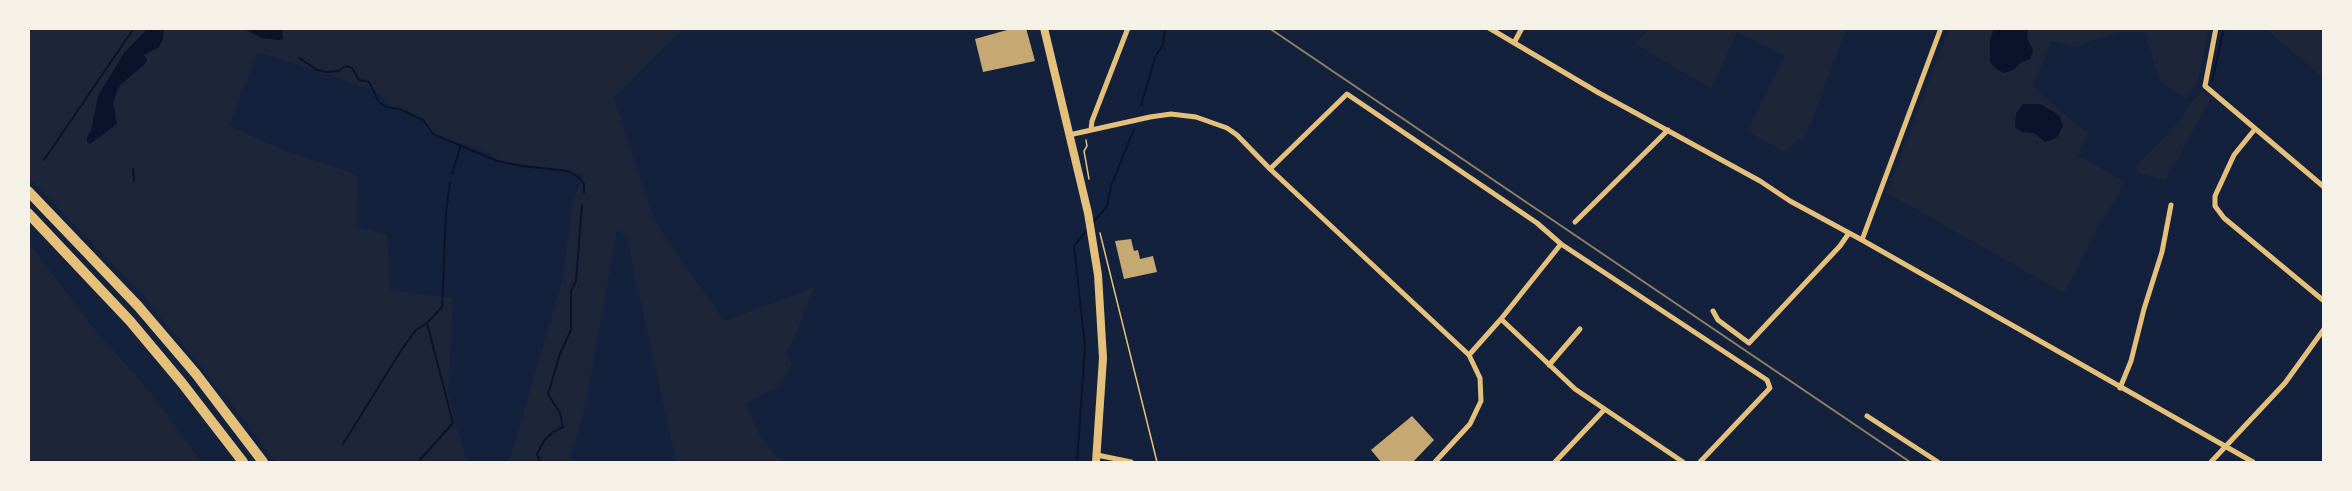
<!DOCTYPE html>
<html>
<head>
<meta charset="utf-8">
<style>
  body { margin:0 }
  #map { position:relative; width:2352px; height:491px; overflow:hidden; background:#14213d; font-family:Poppins,sans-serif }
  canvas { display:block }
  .frame { position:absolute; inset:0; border:30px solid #f6f1e7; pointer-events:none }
</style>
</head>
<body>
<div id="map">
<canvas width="2352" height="491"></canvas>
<div class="frame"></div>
</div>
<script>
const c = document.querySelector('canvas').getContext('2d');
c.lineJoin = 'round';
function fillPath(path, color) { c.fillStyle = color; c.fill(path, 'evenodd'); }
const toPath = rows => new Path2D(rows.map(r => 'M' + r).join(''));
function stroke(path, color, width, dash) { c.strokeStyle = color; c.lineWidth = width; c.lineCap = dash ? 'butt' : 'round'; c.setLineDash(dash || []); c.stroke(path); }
fillPath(toPath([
  [2205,28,2209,30,2197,83,2185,99,2159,80,2145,32,2117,32,2076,47,2051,41,2033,86,2076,124,2088,132,2078,156,2126,182,2102,221,2064,293,1887,193,1949,29,1994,29,1990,40,2013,70,2033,51,2027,38,2028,29],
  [28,29,683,29,614,97,655,222,724,321,815,287,793,340,786,352,792,364,779,387,746,403,760,436,780,462,676,462,627,238,617,230,584,412,569,462,509,462,563,278,573,200,584,175,559,169,502,162,487,153,427,131,424,119,394,109,376,91,258,52,229,126,284,150,358,175,357,227,387,234,390,290,453,298,448,394,467,462,275,462,242,417,144,296,29,178],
  [1649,29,1649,28,1846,29,1804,141,1798,139,1785,152,1747,131,1785,56,1737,32,1711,89,1635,44],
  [2266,29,2323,29,2323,78],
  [2201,92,2211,98,2166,180,2138,173,2137,165,2177,124,2189,105],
  [28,242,92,326,151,393,202,462,29,462]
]), '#1d2539');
fillPath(toPath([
  [147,29,164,29,163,39,159,47,144,55,147,60,145,64,119,86,113,102,117,124,90,144,87,142,87,137,91,131,98,96,124,53],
  [244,29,282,29,283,38,279,40,262,38],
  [1994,29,2028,29,2027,38,2033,51,2030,59,2020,63,2013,70,2004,73,1996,69,1990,62,1990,40],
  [2023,104,2040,104,2059,115,2063,125,2058,137,2045,142,2034,133,2021,132,2015,127,2016,113]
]), '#0b132b');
stroke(toPath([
  [299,58,317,70,327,72,338,71,346,66,352,68,359,80,369,82,379,102,386,107,400,109,423,120,433,134,497,161,522,166,569,171,578,177,584,184,584,193],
  [2212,81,2224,28],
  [1141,105,1156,55,1163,45,1165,28],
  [44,160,134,28],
  [133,169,134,181],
  [452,174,461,145],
  [1092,224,1107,206,1111,186,1134,129],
  [343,444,402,349,416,330,426,324],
  [418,462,453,423,427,323,442,307,446,212,450,183],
  [540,462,537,454,544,441,553,432,563,427,560,413,548,394,560,354,571,330,571,291,576,281,582,205],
  [1077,462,1085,347,1074,246,1089,228]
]), '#0b132b', 2);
fillPath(toPath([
  [1014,28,1026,28,1035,61,983,72,975,39],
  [1131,239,1134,251,1138,250,1140,259,1153,256,1157,272,1124,279,1115,241],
  [1412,416,1434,440,1413,462,1381,462,1371,450]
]), '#c6a872');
stroke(toPath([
  [1086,140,1087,146,1084,151,1089,179],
  [1100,233,1157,462]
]), '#e5c07b', 1.5);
stroke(toPath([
  [1489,28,1599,93,1760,181,1790,201,1862,240,2253,462],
  [2216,28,2205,86,2324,187],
  [1514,43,1522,28],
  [1091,129,1092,121,1128,28],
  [2255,129,2234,155,2215,196,2215,206,2224,218,2324,301],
  [1069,135,1150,117,1171,114,1196,117,1227,128,1237,135,1270,169,1469,355,1480,378,1481,401,1470,424,1435,462],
  [1270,169,1347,94,1537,223,1561,244,1767,380,1770,388,1700,462],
  [1575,222,1668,130],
  [1862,240,1941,28],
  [1713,311,1718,320,1749,343,1840,246,1849,233],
  [1501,319,1575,389,1683,462],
  [1469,355,1501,319,1561,244],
  [1549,365,1580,329],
  [2120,388,2131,361,2144,309,2162,252,2171,205],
  [1867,416,1938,462],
  [1097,455,1131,462],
  [1555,462,1604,410],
  [2211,462,2285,383,2324,329]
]), '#e5c07b', 5);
stroke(toPath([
  [1044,28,1088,213,1098,275,1103,358,1096,462]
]), '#e5c07b', 8);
stroke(toPath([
  [28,191,138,306,196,374,263,462],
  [28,213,130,321,182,383,243,462]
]), '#e5c07b', 10);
stroke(toPath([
  [1269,28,1910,462]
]), '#918062', 2);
</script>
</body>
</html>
